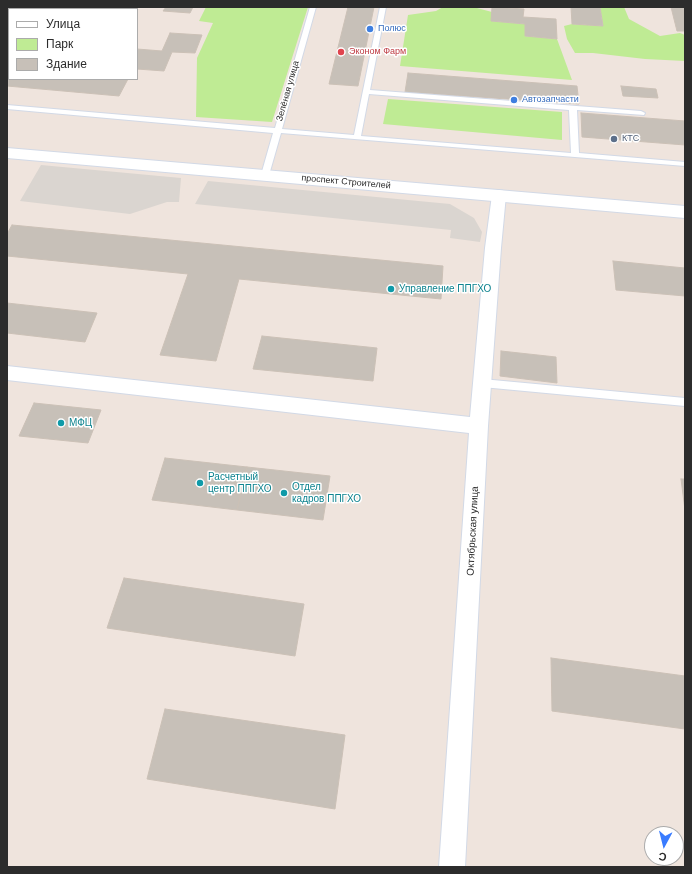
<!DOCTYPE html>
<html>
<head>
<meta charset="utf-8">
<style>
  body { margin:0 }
  #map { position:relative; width:692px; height:874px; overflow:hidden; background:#efe4dd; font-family:Arial,sans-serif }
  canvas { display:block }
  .frame { position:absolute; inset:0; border:8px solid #2c2c2c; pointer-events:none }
  .legend { position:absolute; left:8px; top:8px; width:130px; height:72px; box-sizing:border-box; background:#fff; border:1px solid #ababab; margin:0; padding:5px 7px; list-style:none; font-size:12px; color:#2c2c2c }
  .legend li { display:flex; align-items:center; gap:8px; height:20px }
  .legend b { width:20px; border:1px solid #ababab }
  .north { position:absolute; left:644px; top:826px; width:40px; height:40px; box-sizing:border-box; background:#fff; border:1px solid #ababab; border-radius:50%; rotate:187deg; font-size:11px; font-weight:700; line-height:16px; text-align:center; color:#2c2c2c }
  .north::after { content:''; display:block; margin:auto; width:14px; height:18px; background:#3a7cff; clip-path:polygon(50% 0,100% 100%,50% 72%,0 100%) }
</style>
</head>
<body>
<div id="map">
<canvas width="692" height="874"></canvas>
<div class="frame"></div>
<ul class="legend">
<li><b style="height:5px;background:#fff"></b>Улица</li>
<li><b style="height:11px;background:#bfeb94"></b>Парк</li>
<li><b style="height:11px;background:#c7c0b8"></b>Здание</li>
</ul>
<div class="north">С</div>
</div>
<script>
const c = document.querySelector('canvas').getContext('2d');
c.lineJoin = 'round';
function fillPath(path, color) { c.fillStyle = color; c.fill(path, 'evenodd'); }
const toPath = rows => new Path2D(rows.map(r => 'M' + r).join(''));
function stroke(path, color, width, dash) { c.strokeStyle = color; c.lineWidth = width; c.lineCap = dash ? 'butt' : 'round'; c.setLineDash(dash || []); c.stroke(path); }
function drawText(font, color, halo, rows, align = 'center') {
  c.font = font + ' Arial,sans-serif'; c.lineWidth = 3; c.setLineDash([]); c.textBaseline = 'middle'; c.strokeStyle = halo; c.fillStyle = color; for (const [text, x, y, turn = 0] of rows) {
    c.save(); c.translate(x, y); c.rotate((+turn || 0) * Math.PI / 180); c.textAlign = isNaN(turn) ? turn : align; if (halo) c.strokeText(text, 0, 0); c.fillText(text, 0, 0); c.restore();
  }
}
fillPath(toPath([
  [206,7,308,7,272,122,196,117,197,58,213,23,199,21],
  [443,7,473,7,492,12,492,21,525,24,525,36,557,39,572,80,400,66,408,15,436,11],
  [600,7,624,7,629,19,660,36,680,33,685,35,685,61,645,59,593,53,575,53,567,39,564,26,572,24,603,26],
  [388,99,562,112,562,140,383,124]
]), '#bfeb94');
fillPath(toPath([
  [41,165,181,178,179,202,167,202,130,214,20,201],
  [208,181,450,204,474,218,482,232,480,242,450,238,451,230,195,204]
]), '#dad5d0');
const building = toPath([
  [166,7,193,7,190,13,163,11,166,7],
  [348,7,374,7,358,86,329,84,348,7],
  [492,7,524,9,523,17,556,19,557,39,525,36,525,24,491,21,492,7],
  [571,7,600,7,603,26,572,24,571,7],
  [671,7,685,7,685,31,677,31,671,7],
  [170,33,202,35,195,53,172,52,164,71,137,69,137,49,162,51,170,33],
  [7,67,9,67,9,79,128,79,119,96,7,86,7,67],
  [408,73,577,86,579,104,405,92,408,73],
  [621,86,656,89,658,98,623,96,621,86],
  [581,113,685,121,685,145,582,137,581,113],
  [12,225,443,266,441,299,239,279,216,361,160,355,188,274,7,256,7,234,12,225],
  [613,261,685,268,685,296,616,290,613,261],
  [7,303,97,313,85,342,7,333,7,303],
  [262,336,377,348,373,381,253,369,262,336],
  [501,351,556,357,557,383,500,376,501,351],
  [34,403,101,410,88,443,19,436,34,403],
  [165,458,247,467,237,510,152,500,165,458],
  [247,467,330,476,323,520,237,510,247,467],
  [681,479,685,479,685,510,681,479],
  [124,578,304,604,295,656,107,628,124,578],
  [551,658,685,676,685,729,552,711,551,658],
  [165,709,345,735,335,809,147,779,165,709]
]);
fillPath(building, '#c7c0b8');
stroke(building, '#cbc0b6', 1);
const service = toPath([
  [310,7,316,7,282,129,354,135,380,7,386,7,370,90,641,111,645,113,644,115,577,110,579,153,685,162,685,166,281,133,269,175,265,177,261,175,273,133,7,109,7,105,275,128,310,7],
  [369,94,569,110,571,153,361,136,369,94],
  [482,379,685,398,685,406,482,387,479,386,477,383,479,380,482,379]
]);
const minor = toPath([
  [499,190,504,191,506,195,501,248,488,426,465,867,439,867,469,433,7,380,7,366,470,417,485,248,492,195,494,191,499,190]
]);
const tertiary = toPath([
  [7,148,685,206,685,218,7,158,7,148]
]);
stroke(service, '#d2d9e6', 2);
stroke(minor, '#d2d9e6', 2);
stroke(tertiary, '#d2d9e6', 2);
fillPath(service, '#fff');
fillPath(minor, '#fff');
fillPath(tertiary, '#fff');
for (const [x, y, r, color] of [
  [370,29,4,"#3f7fe0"],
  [341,52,4,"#e0444e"],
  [514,100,4,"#3f7fe0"],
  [614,139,4,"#5c6f8a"],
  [391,289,4,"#0f9aa8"],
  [61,423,4,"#0f9aa8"],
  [200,483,4,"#0f9aa8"],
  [284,493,4,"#0f9aa8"]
]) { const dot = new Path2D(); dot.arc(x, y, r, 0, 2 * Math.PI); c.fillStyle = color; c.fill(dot); stroke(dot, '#fff', 1.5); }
drawText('9px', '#366cbe', '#fff', [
  ["Полюс",378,29],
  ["Автозапчасти",522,100]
], 'left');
drawText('9px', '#be3a42', '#fff', [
  ["Эконом Фарм",349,52]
], 'left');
drawText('9px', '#2c2c2c', '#fff', [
  ["Зелёная улица",288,91,-74],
  ["проспект Строителей",346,182,5]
]);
drawText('9px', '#4e5e75', '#fff', [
  ["КТС",622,139]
], 'left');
drawText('10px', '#0d838f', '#fff', [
  ["Управление ППГХО",399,289],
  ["МФЦ",69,423],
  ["Расчетный",208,477],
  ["центр ППГХО",208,489],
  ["Отдел",292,487],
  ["кадров ППГХО",292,499]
], 'left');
drawText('10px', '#2c2c2c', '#fff', [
  ["Октябрьская улица",473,531,-87]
]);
</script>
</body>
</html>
